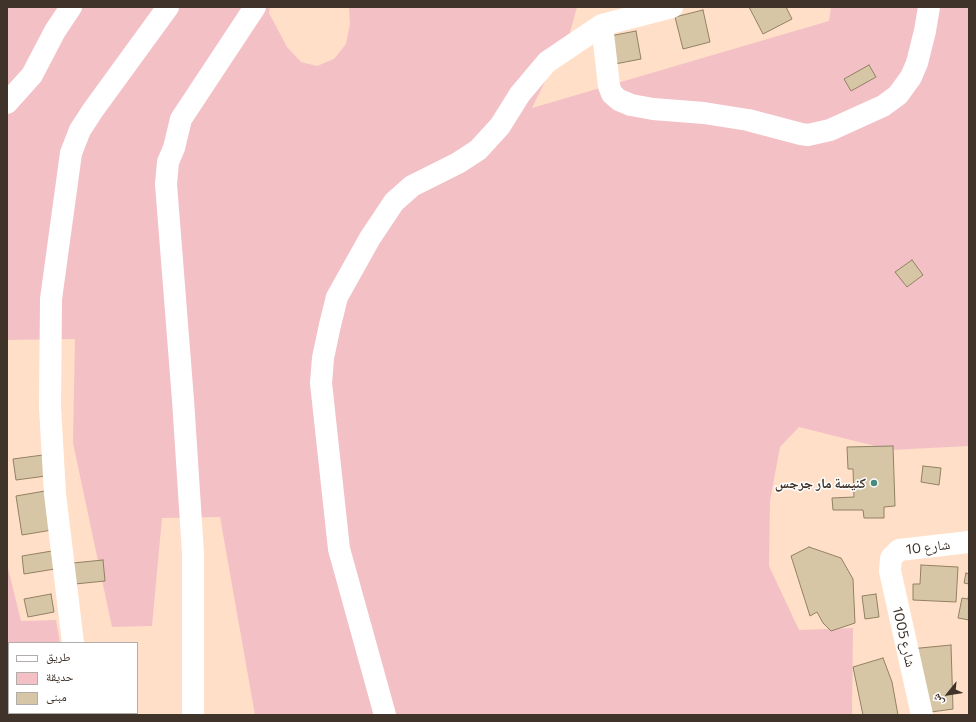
<!DOCTYPE html>
<html>
<head>
<meta charset="utf-8">
<style>
  body { margin:0 }
  #map { position:relative; width:976px; height:722px; overflow:hidden; background:#ffdfc7; font-family:Commissioner,"Noto Naskh Arabic",sans-serif }
  canvas { display:block }
  .frame { position:absolute; inset:0; border:8px solid #3f332a; pointer-events:none }
  .legend { position:absolute; left:8px; top:642px; width:130px; height:72px; box-sizing:border-box; background:#fff; border:1px solid #b2adaa; margin:0; padding:5px 7px; list-style:none; font-size:12px; color:#3f332a }
  .legend li { display:flex; align-items:center; gap:8px; height:20px }
  .legend b { width:20px; border:1px solid #b2adaa }
  .north { position:absolute; left:928px; top:674px; width:40px; height:40px; -webkit-text-stroke:3px #fff; paint-order:stroke; rotate:240deg; font-size:11px; font-weight:700; line-height:16px; text-align:center; color:#3f332a }
  .north::after { content:''; display:block; margin:auto; width:14px; height:18px; background:#3f332a; clip-path:polygon(50% 0,100% 100%,50% 72%,0 100%) }
</style>
</head>
<body>
<div id="map">
<canvas width="976" height="722"></canvas>
<div class="frame"></div>
<ul class="legend">
<li><b style="height:5px;background:#fff"></b>طريق</li>
<li><b style="height:11px;background:#f3c0c6"></b>حديقة</li>
<li><b style="height:11px;background:#d7c6a6"></b>مبنى</li>
</ul>
<div class="north">ش</div>
</div>
<script>
const c = document.querySelector('canvas').getContext('2d');
c.lineJoin = 'round';
function fillPath(path, color) { c.fillStyle = color; c.fill(path, 'evenodd'); }
const toPath = rows => new Path2D(rows.map(r => 'M' + r).join(''));
function stroke(path, color, width, dash) { c.strokeStyle = color; c.lineWidth = width; c.lineCap = dash ? 'butt' : 'round'; c.setLineDash(dash || []); c.stroke(path); }
function drawText(font, color, halo, rows, align = 'center') {
  c.font = font + ' Commissioner,"Noto Naskh Arabic",sans-serif'; c.lineWidth = 3; c.setLineDash([]); c.textBaseline = 'middle'; c.strokeStyle = halo; c.fillStyle = color; for (const [text, x, y, turn = 0] of rows) {
    c.save(); c.translate(x, y); c.rotate((+turn || 0) * Math.PI / 180); c.textAlign = isNaN(turn) ? turn : align; if (halo) c.strokeText(text, 0, 0); c.fillText(text, 0, 0); c.restore();
  }
}
fillPath(toPath([
  [7,7,270,7,269,13,287,47,301,62,317,66,334,59,346,44,350,24,349,7,577,7,569,36,557,57,532,108,829,21,831,7,969,7,969,446,891,450,799,427,780,447,770,501,769,566,799,630,853,628,852,715,255,715,220,517,162,518,152,626,112,627,73,443,75,339,7,340],
  [7,564,21,621,56,620,60,643,9,643,9,713,71,713,72,715,7,715]
]), '#f3c0c6');
const building = toPath([
  [749,7,786,7,792,19,763,34,749,7],
  [703,10,710,42,683,49,675,17,703,10],
  [636,31,641,59,615,64,610,36,636,31],
  [869,65,876,77,851,91,844,79,869,65],
  [912,260,923,275,907,287,895,272,912,260],
  [893,446,895,506,884,507,884,518,864,518,863,510,833,510,832,498,854,497,853,469,848,469,847,447,893,446],
  [43,455,46,476,16,480,13,459,43,455],
  [923,466,941,468,939,485,921,482,923,466],
  [45,491,52,530,22,535,16,496,45,491],
  [809,547,841,558,853,579,855,623,831,631,823,623,817,612,810,616,791,556,809,547],
  [52,551,55,569,24,574,22,556,52,551],
  [103,560,105,581,75,584,73,563,103,560],
  [921,565,958,567,956,602,913,600,913,584,920,584,921,565],
  [966,573,969,574,969,584,964,583,966,573],
  [969,592,969,620,958,618,962,598,968,599,969,592],
  [51,594,54,612,28,617,24,599,51,594],
  [876,594,879,617,865,619,862,596,876,594],
  [951,645,953,709,924,713,910,649,951,645],
  [883,658,892,682,898,715,863,715,853,667,883,658]
]);
fillPath(building, '#d7c6a6');
stroke(building, '#918163', 1);
stroke(toPath([
  [602,25,609,86,612,94,619,100,631,105,653,109,704,113,748,120,801,134,808,135,830,130,863,115,883,106,898,95,911,77,917,63,925,31,929,7],
  [7,103,32,75,55,31,71,7],
  [73,643,55,494,50,407,51,299,71,153,80,130,93,110,168,7],
  [7,691,9,695],
  [18,713,19,715],
  [81,713,81,715],
  [193,715,193,553,183,400,166,184,168,162,174,148,181,119,255,7],
  [385,715,339,549,321,383,323,358,330,325,337,297,370,238,394,202,412,186,458,163,478,150,500,126,520,94,547,62,602,25,672,7],
  [922,715,890,571,891,558,899,550,969,542]
]), '#fff', 22);
for (const [x, y, r, color] of [
  [874,483,4,"#478b7d"]
]) { const dot = new Path2D(); dot.arc(x, y, r, 0, 2 * Math.PI); c.fillStyle = color; c.fill(dot); stroke(dot, '#fff', 1.5); }
drawText('bold 14px', '#3f332a', '#fff', [
  ["كنيسة مار جرجس",866,483]
], 'right');
drawText('14px', '#3f332a', '#fff', [
  ["شارع 10",928,547,-7],
  ["شارع 1005",904,637,77]
]);
</script>
</body>
</html>
